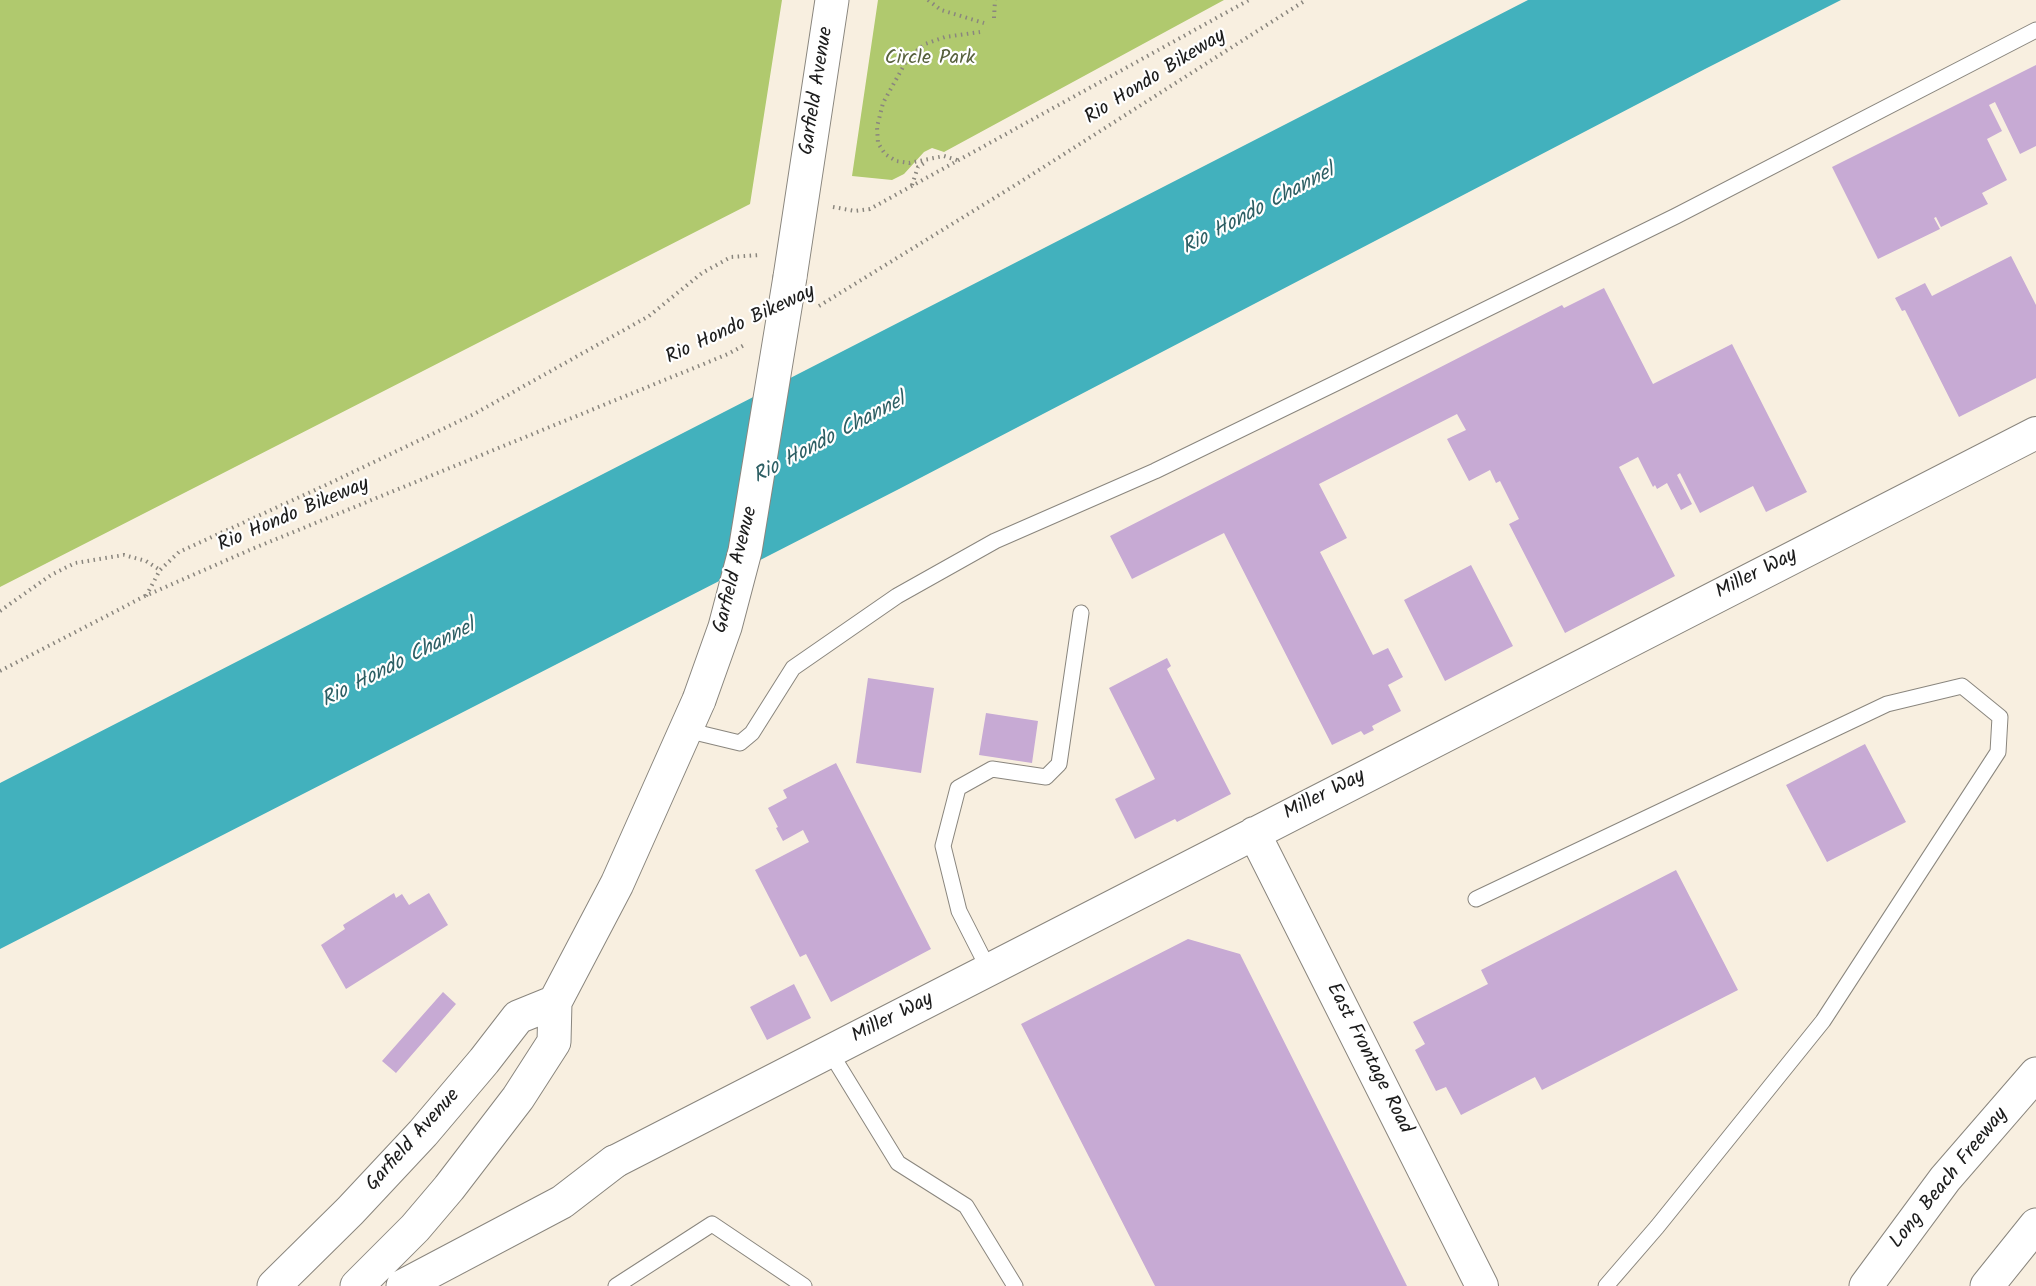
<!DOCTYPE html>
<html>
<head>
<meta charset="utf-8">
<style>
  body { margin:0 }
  canvas { display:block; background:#f8efe0 }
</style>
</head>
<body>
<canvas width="2036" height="1286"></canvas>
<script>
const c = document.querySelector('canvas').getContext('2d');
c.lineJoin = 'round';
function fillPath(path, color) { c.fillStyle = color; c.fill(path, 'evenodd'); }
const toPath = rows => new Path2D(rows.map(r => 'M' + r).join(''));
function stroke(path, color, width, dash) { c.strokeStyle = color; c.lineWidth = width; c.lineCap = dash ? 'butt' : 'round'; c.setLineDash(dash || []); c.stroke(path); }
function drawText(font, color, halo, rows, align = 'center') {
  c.font = font + ' Kalam,sans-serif'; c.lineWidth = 4.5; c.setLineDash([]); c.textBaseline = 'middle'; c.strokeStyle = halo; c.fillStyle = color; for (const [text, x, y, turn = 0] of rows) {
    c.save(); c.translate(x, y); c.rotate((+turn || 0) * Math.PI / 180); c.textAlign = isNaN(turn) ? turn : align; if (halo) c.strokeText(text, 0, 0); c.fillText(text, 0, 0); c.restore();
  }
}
fillPath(toPath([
  [0,0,782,0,750,204,0,587],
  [878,0,1224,0,944,152,932,148,924,152,904,174,892,180,852,176]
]), '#b0c96e');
fillPath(toPath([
  [1528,0,1841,0,1705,69,899,489,0,949,0,783]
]), '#42b1bd');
fillPath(toPath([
  [2036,65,2036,146,2020,154,1995,102,1989,105,2002,131,1987,139,2007,180,1982,193,1988,204,1941,227,1936,217,1934,218,1940,229,1878,259,1832,167],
  [2011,256,2036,305,2036,378,1959,417,1905,310,1902,311,1895,298,1925,283,1932,296],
  [1604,288,1653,384,1732,344,1807,492,1766,512,1753,486,1700,513,1680,473,1677,475,1692,504,1681,510,1667,483,1657,489,1655,485,1653,487,1638,457,1619,467,1675,576,1565,633,1509,524,1519,519,1500,481,1496,483,1490,470,1469,481,1447,439,1466,430,1457,414,1319,484,1347,538,1320,552,1373,655,1388,648,1403,677,1388,685,1401,711,1372,726,1374,730,1364,735,1361,731,1332,745,1224,533,1132,579,1110,536,1562,305,1564,308],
  [1471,565,1513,646,1445,681,1404,600],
  [1167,658,1171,666,1167,669,1231,794,1177,822,1175,819,1135,839,1115,799,1155,779,1109,688],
  [868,678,934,688,921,773,856,763],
  [986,713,1038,721,1032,763,979,755],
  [1865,744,1906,822,1827,862,1786,785],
  [836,763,931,949,831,1002,806,954,800,957,755,870,809,842,803,830,783,841,776,828,778,827,768,808,787,798,783,790],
  [1676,870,1738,990,1542,1090,1535,1077,1461,1115,1446,1087,1436,1091,1415,1050,1425,1044,1413,1022,1488,984,1481,970],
  [394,893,396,898,402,894,409,905,429,893,448,925,346,989,321,945,345,929,343,925],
  [1188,939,1240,954,1407,1286,1155,1286,1021,1024],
  [794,984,811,1018,767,1040,750,1007],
  [443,992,456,1004,396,1073,382,1061]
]), '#c7aad4');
const lane = toPath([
  [686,730,740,743,752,733,793,668,897,596,995,541,1155,471,1336,383,1676,216,2036,30],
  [1476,899,1887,704,1962,686,2000,717,1998,752,1823,1021,1657,1227,1606,1286],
  [989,970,959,911,943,846,958,788,992,769,1046,777,1059,764,1081,613],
  [830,1052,898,1163,966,1206,1015,1286],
  [616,1286,712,1224,804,1286]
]);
const street = toPath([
  [1254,833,1482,1286],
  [614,1162,2036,433]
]);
const secondary = toPath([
  [790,277,832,0],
  [274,1286,350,1211,423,1133,484,1061,518,1017,555,1002],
  [357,1286,415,1228,449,1188,518,1098,554,1042,555,1002,617,884,699,700],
  [403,1286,562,1202,614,1162]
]);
const highway = toPath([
  [1866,1286,1945,1179,2036,1074],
  [1987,1286,2036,1225]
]);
stroke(lane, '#8a867e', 17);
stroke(street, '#8a867e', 34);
stroke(secondary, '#8a867e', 35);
stroke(highway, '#8a867e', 35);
stroke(toPath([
  [928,0,941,10,984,23],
  [994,18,995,0],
  [957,160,944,156,909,163,896,161,885,154,878,143,877,127,883,103,908,58,925,44,945,37,980,32],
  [912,185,918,167,926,162],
  [833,207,855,211,870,209,1249,0],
  [819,306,1017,184,1306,0],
  [146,596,160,570,179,552,326,485,474,414,649,316,702,273,731,257,760,255],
  [0,611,51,575,75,563,124,555,146,561,160,570],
  [0,671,145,596,252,549,728,354,746,344]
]), '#8a867e', 4, [1.5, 4.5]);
stroke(lane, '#fff', 15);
stroke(street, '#fff', 32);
stroke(secondary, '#fff', 33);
stroke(highway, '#fff', 33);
const secondaryBridge = toPath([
  [699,700,725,627,745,551,790,277]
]);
stroke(secondaryBridge, '#8a867e', 35, []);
stroke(secondaryBridge, '#fff', 33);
drawText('20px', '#57613d', '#fff', [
  ["Circle Park",930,60]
]);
drawText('20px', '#1c1c1c', '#fff', [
  ["Rio Hondo Bikeway",1156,78,-32],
  ["Garfield Avenue",818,91,-81],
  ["Rio Hondo Bikeway",741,326,-25],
  ["Rio Hondo Bikeway",294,516,-23],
  ["Garfield Avenue",737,570,-76],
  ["Miller Way",1757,575,-27],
  ["Miller Way",1325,796,-27],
  ["Miller Way",893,1019,-27],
  ["East Frontage Road",1368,1059,63],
  ["Garfield Avenue",414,1141,-48],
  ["Long Beach Freeway",1950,1179,-51]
]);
drawText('italic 21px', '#2d5f64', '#fff', [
  ["Rio Hondo Channel",1259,211,-28],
  ["Rio Hondo Channel",830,440,-28],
  ["Rio Hondo Channel",399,665,-27]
]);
</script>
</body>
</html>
